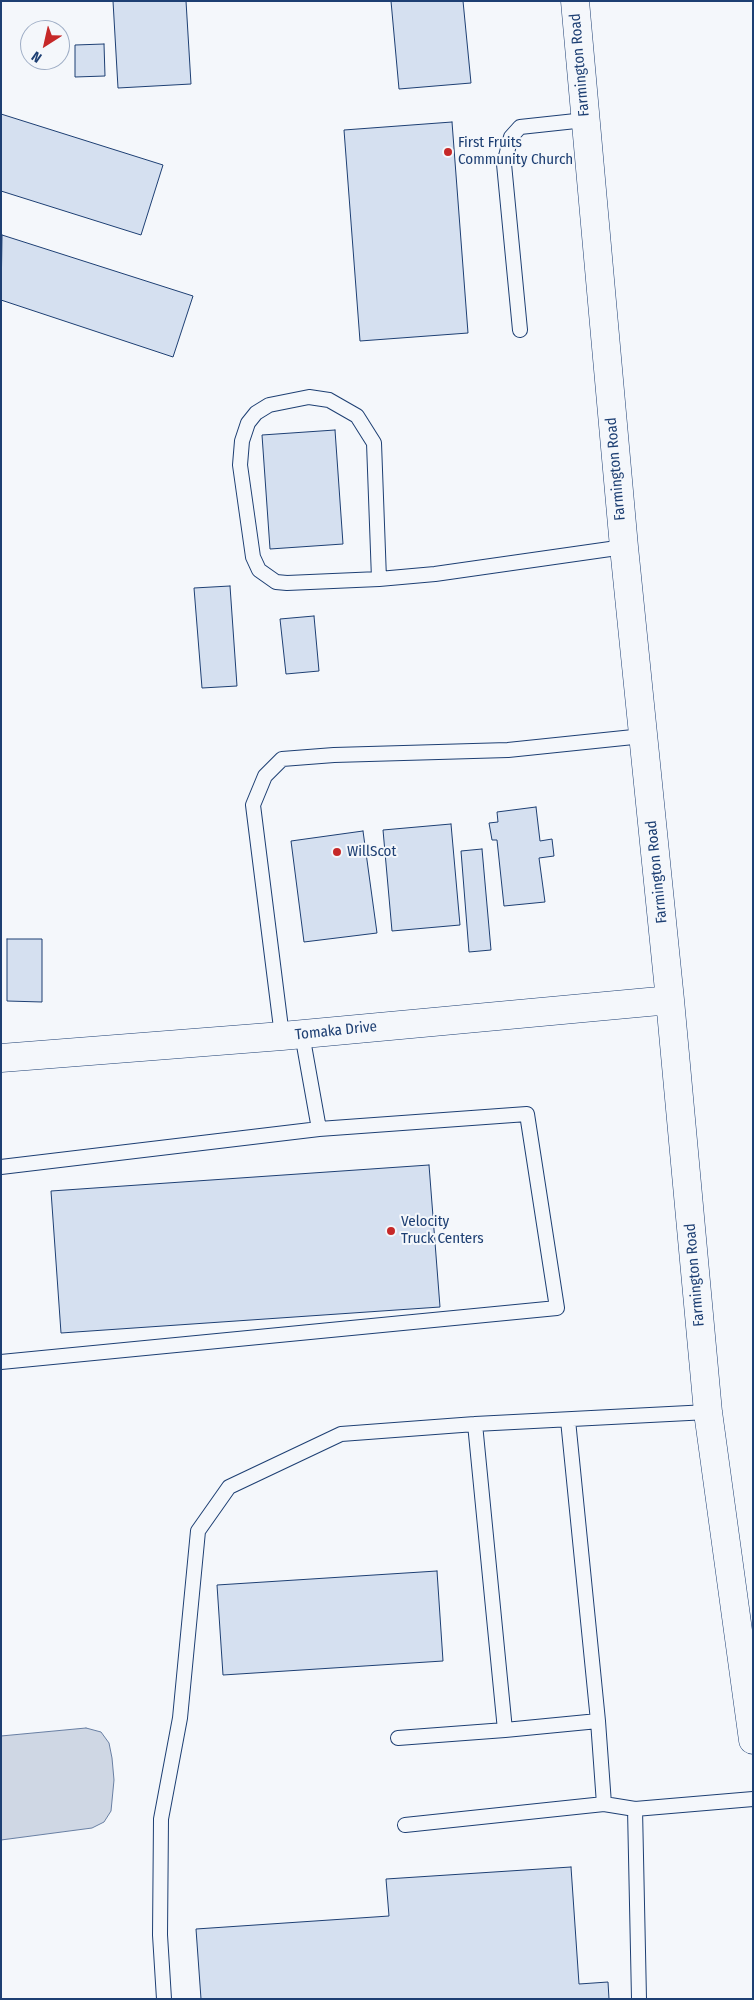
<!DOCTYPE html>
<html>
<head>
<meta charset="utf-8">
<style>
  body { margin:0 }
  #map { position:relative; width:754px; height:2000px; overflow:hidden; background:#f4f7fb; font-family:"Fira Sans Condensed",sans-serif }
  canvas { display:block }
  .frame { position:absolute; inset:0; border:2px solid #1d3f73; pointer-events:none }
  .north { position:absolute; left:20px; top:20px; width:50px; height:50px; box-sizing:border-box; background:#f4f7fb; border:1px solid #9eadc5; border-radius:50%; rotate:215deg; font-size:14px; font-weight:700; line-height:20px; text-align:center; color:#1d3f73 }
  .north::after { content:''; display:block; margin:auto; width:18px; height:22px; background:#c62828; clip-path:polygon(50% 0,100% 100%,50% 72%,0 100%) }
</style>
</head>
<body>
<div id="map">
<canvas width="754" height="2000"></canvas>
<div class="frame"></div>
<div class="north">N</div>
</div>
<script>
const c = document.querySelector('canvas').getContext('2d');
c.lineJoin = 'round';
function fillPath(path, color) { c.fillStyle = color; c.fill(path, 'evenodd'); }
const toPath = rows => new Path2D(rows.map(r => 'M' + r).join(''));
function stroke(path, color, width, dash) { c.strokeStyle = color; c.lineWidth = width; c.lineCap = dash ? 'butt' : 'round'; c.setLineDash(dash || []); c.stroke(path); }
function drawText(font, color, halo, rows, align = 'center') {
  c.font = font + ' "Fira Sans Condensed",sans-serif'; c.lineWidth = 4; c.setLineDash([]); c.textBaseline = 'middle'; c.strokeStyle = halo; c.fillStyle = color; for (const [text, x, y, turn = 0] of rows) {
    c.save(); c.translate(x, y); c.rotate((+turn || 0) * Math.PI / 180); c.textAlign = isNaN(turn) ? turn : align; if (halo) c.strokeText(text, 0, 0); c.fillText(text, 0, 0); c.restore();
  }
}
const water = toPath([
  [86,1728,101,1732,109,1743,112,1758,114,1780,111,1811,104,1822,92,1828,1,1840,1,1736,86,1728]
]);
fillPath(water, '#cfd7e4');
stroke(water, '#687fa3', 1);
const building = toPath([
  [113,1,186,1,191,84,118,88,113,1],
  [391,1,463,1,471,83,399,89,391,1],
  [104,44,105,76,75,77,75,45,104,44],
  [1,114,163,165,141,235,1,191,1,114],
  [452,122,468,333,360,341,344,130,452,122],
  [2,235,193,296,173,357,1,300,2,235],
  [335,430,343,544,270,549,262,435,335,430],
  [230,586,237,686,202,688,194,588,230,586],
  [314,616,319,671,286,674,280,619,314,616],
  [536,807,540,841,552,839,554,856,539,858,545,902,504,906,497,840,492,840,489,823,498,822,497,812,536,807],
  [451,824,460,925,392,931,383,830,451,824],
  [363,831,377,933,304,942,291,841,363,831],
  [482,849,491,950,469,952,461,851,482,849],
  [7,939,42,939,42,1002,7,1001,7,939],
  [429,1165,440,1307,61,1333,51,1191,429,1165],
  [437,1571,443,1661,223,1675,217,1585,437,1571],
  [571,1867,579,1984,608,1982,609,1999,201,1999,196,1929,389,1916,386,1879,571,1867]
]);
fillPath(building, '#d5e0f0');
stroke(building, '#1d3f73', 1);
const lane = toPath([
  [520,330,504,164,511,137,520,127,585,120],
  [379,579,374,443,357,416,329,400,309,397,269,405,256,413,248,423,242,441,240,465,253,557,259,570,276,582,287,583,379,579,435,574,624,547],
  [282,1036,253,805,265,776,282,759,334,755,508,750,643,736],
  [1,1167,319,1129],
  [1,1362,557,1308,527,1114,319,1129,302,1034],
  [568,1420,598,1721],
  [475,1424,505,1730,598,1721,604,1804],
  [398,1738,505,1730],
  [635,1809,639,1999],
  [405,1825,604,1804,635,1809,753,1799],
  [164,1999,160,1935,161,1819,180,1718,198,1531,229,1487,341,1434,475,1424,708,1412]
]);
const street = toPath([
  [575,1,624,547,670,1000,708,1412,753,1740],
  [1,1058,282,1036,670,1000]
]);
stroke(lane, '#1d3f73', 16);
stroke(street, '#1d3f73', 29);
stroke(lane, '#f4f7fb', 14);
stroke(street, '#f4f7fb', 28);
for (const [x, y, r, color] of [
  [448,152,5,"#c62828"],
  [337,852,5,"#c62828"],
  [391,1231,5,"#c62828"]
]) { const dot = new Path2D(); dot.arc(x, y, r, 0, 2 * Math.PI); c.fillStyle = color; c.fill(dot); stroke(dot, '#f4f7fb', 2); }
drawText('15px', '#1d3f73', '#f4f7fb', [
  ["Farmington Road",580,65,-95],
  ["Farmington Road",616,469,-95],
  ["Farmington Road",657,872,-96],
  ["Tomaka Drive",336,1031,-6],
  ["Farmington Road",695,1275,-95]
]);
drawText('15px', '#1d3f73', '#f4f7fb', [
  ["First Fruits",458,143],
  ["Community Church",458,160],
  ["WillScot",347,852],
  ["Velocity",401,1222],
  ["Truck Centers",401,1239]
], 'left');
</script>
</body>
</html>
